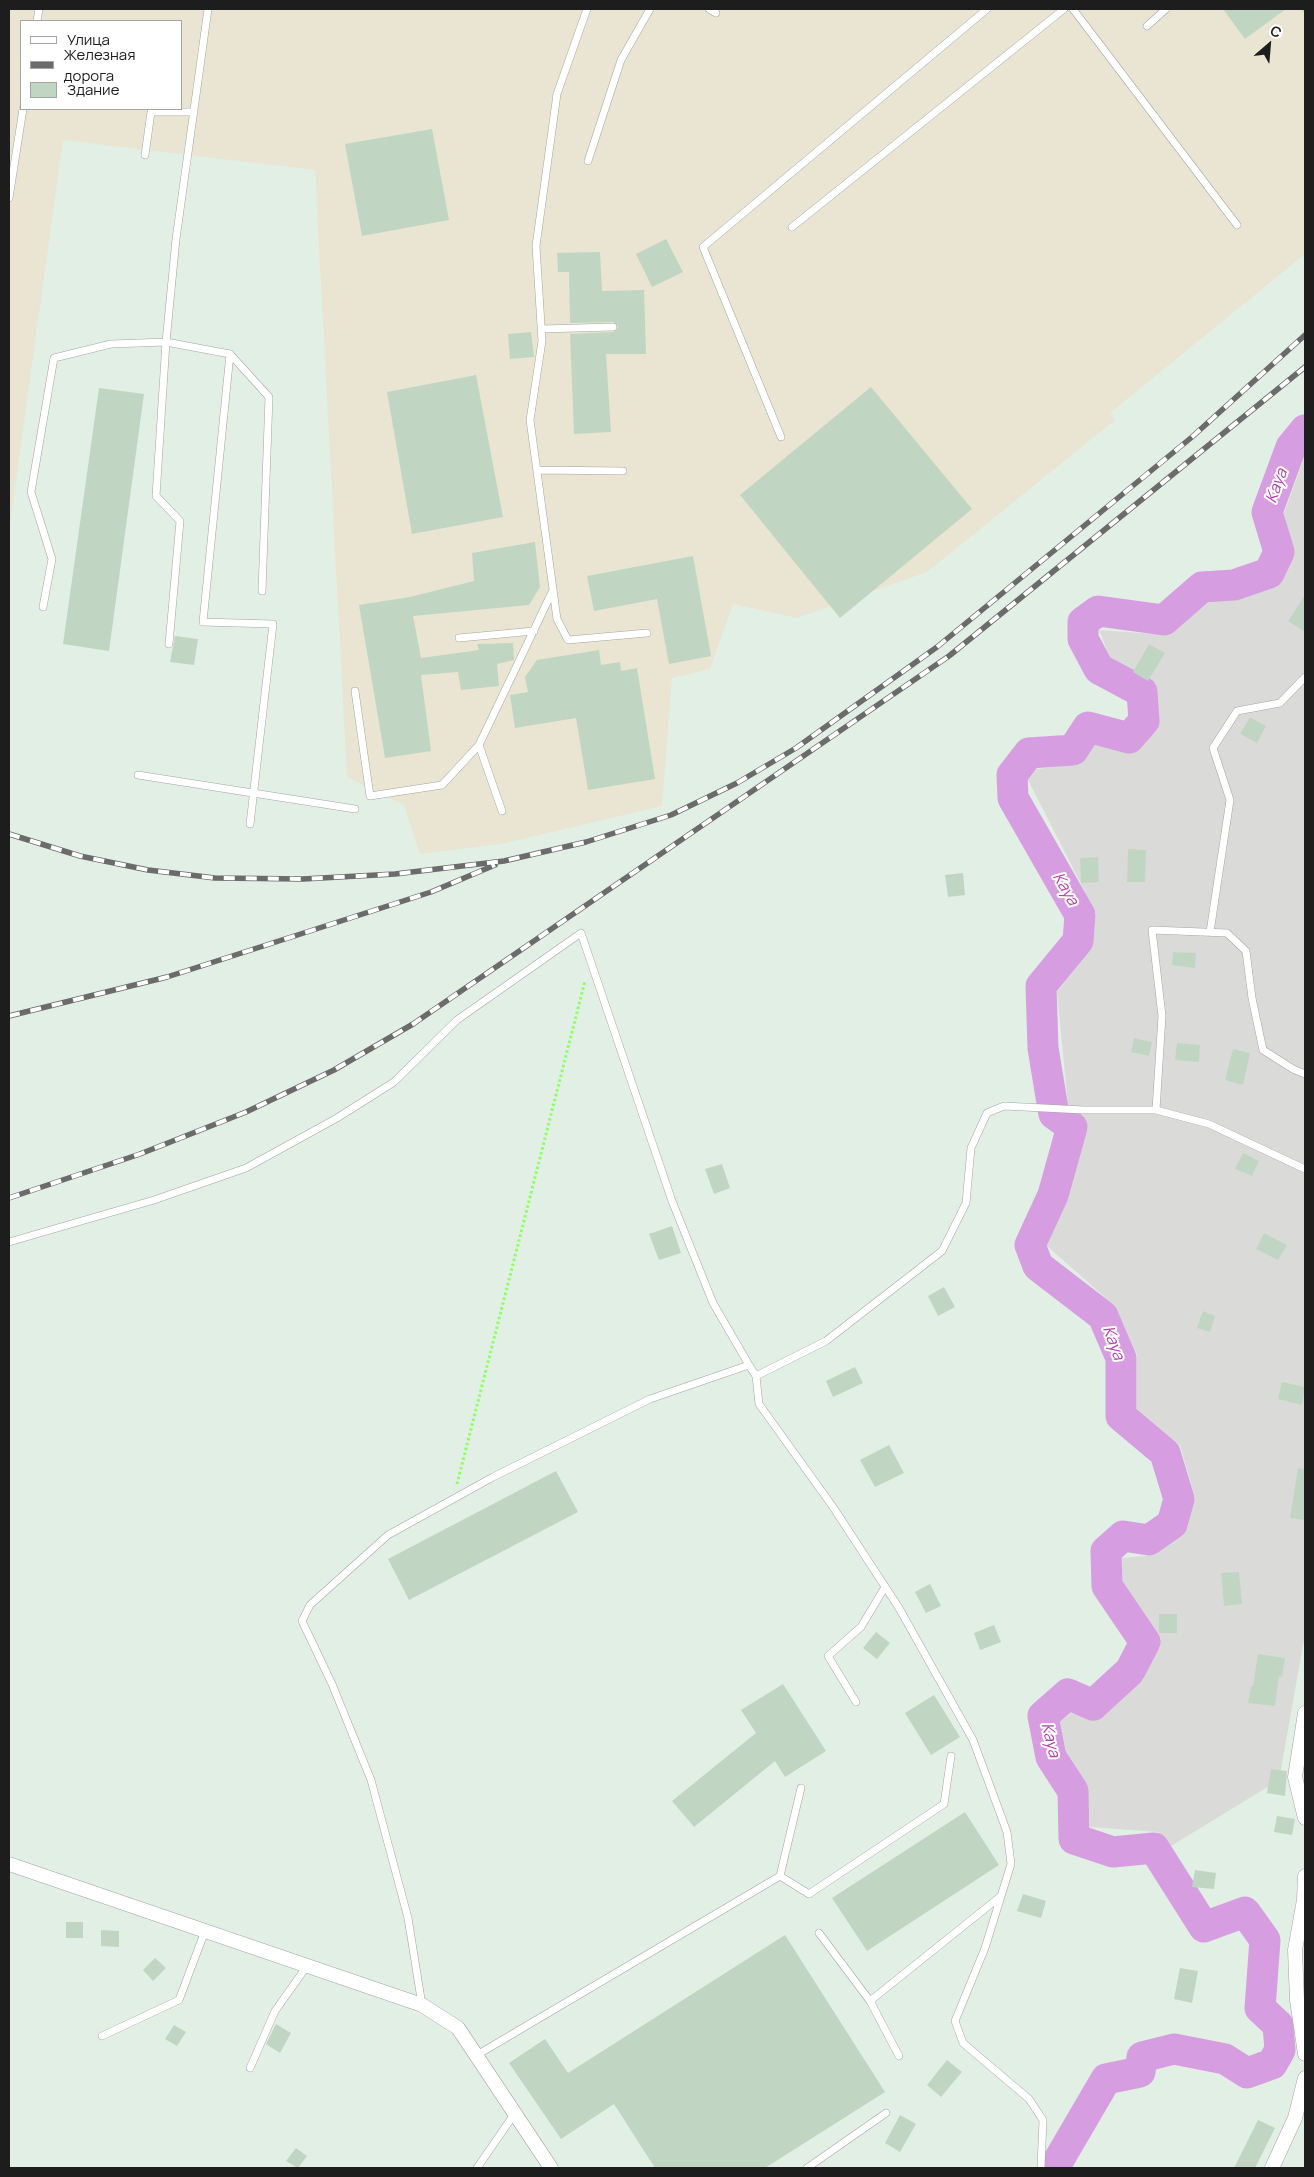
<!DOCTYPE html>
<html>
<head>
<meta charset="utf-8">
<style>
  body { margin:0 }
  #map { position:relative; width:1314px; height:2177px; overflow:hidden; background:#e1efe5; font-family:Manrope,sans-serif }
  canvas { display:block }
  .frame { position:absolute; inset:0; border:10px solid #1d1d1d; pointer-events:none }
  .legend { position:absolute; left:20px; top:20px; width:162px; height:90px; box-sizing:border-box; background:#fff; border:1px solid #a5a5a5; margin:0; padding:6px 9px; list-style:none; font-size:15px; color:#1d1d1d }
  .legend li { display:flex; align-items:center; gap:10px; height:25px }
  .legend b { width:25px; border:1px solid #a5a5a5 }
  .north { position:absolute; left:1244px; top:20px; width:50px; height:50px; -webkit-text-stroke:4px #fff; paint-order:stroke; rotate:27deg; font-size:14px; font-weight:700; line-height:20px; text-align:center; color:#1d1d1d }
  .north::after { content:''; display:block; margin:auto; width:18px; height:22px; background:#1d1d1d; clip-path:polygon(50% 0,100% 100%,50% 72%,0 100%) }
</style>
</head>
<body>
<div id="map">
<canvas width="1314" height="2177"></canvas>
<div class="frame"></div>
<ul class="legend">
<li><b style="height:6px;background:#fff"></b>Улица</li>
<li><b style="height:6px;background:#6b6b6b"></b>Железная дорога</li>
<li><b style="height:14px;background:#c1d6c2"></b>Здание</li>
</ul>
<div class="north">С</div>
</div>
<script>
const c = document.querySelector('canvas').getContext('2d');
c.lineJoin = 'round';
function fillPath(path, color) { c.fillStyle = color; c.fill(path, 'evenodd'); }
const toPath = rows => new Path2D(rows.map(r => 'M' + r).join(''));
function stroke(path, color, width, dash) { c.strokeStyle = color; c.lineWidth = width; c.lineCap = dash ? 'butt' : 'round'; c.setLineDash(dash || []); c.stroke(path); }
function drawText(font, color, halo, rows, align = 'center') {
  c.font = font + ' Manrope,sans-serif'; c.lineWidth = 4; c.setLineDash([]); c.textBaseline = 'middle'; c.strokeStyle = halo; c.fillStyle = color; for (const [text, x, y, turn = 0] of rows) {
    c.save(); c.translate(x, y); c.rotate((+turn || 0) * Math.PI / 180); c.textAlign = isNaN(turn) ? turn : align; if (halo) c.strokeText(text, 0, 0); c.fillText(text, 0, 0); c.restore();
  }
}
fillPath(toPath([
  [1305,455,1305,1634,1279,1780,1171,1846,1158,1832,1090,1827,1087,1785,1066,1751,1060,1722,1071,1713,1104,1716,1143,1680,1160,1646,1122,1581,1122,1558,1155,1555,1183,1536,1195,1498,1180,1445,1137,1409,1137,1355,1116,1307,1047,1246,1088,1128,1068,1105,1057,992,1092,948,1096,913,1028,780,1037,769,1080,764,1095,745,1135,752,1158,729,1156,684,1110,657,1099,630,1169,635,1209,602,1277,587,1294,553,1284,513]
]), '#dadbd9');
fillPath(toPath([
  [9,9,1305,9,1305,254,1110,413,1115,420,927,572,797,618,733,604,710,669,672,678,662,806,501,844,420,854,404,805,347,777,315,170,63,140,9,531],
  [21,21,181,21,181,109,21,109]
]), '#e9e5d2');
stroke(toPath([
  [1054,2168,1106,2079,1140,2072,1142,2057,1174,2049,1225,2059,1247,2073,1272,2064,1280,2050,1278,2025,1260,2008,1265,1940,1245,1912,1204,1927,1154,1848,1113,1852,1074,1839,1073,1791,1051,1757,1043,1716,1068,1694,1093,1705,1130,1671,1145,1642,1107,1586,1106,1551,1123,1536,1149,1540,1172,1524,1179,1499,1165,1453,1121,1416,1121,1358,1103,1316,1038,1266,1030,1245,1053,1195,1072,1127,1054,1114,1053,1109,1043,1048,1041,986,1078,941,1080,915,1013,798,1012,775,1029,753,1073,750,1088,727,1129,738,1144,721,1142,692,1099,669,1083,639,1083,622,1098,611,1164,620,1202,587,1234,585,1269,573,1279,552,1267,512,1291,447,1305,430]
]), '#d79de1', 31);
fillPath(toPath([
  [1223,9,1286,9,1245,39],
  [432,129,449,220,362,236,345,144],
  [666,239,683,272,652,287,636,254],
  [600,252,602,291,644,290,646,354,606,354,611,432,574,434,570,334,613,332,617,330,618,326,613,322,570,323,569,272,558,272,557,253],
  [531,332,534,357,510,359,508,334],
  [476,375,503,517,412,534,387,392],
  [871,387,972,509,840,618,740,495],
  [99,388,144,394,109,651,63,644],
  [535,542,540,587,529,605,413,616,421,658,479,650,477,644,513,643,514,660,497,664,499,686,461,690,458,672,421,675,431,751,385,758,359,605,410,597,474,581,472,553],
  [693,556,711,656,669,664,657,599,594,611,587,576],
  [1305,595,1305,632,1288,621],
  [175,636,198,639,194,665,170,662],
  [1149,644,1165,653,1148,681,1133,672],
  [599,650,601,665,620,662,621,671,637,668,655,779,588,790,576,718,515,728,510,695,528,692,525,677,537,660],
  [1250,717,1266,726,1257,743,1240,734],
  [1128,849,1146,850,1145,882,1127,882],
  [1098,857,1099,882,1081,883,1080,858],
  [963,873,965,895,948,897,945,875],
  [1173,952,1196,953,1195,968,1172,965],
  [1134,1038,1152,1042,1149,1056,1131,1052],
  [1177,1043,1200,1045,1199,1062,1175,1060],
  [1233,1049,1250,1053,1243,1085,1225,1080],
  [1243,1153,1259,1161,1252,1176,1235,1169],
  [722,1164,730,1188,714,1194,705,1169],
  [672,1226,681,1253,659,1260,649,1234],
  [1264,1233,1287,1245,1278,1260,1256,1249],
  [944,1287,955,1307,938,1316,928,1296],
  [1203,1311,1215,1316,1210,1332,1197,1328],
  [855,1367,863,1383,833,1397,826,1381],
  [1282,1382,1305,1387,1302,1405,1278,1399],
  [889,1445,904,1473,875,1487,860,1460],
  [1298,1468,1305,1469,1305,1520,1290,1518],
  [556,1471,578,1512,409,1600,388,1559],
  [1239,1572,1242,1604,1224,1606,1221,1573],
  [930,1584,941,1606,926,1613,915,1592],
  [1159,1614,1177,1614,1177,1633,1159,1633],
  [994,1625,1001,1642,980,1650,974,1633],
  [876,1632,890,1643,877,1659,863,1648],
  [1258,1654,1285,1658,1282,1677,1279,1676,1275,1706,1248,1703,1251,1686,1253,1686],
  [783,1684,826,1751,785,1777,775,1761,694,1827,672,1801,756,1733,741,1710],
  [934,1695,960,1737,931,1755,905,1713],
  [1271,1769,1287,1771,1285,1796,1267,1793],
  [965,1812,999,1865,867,1951,832,1898],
  [1277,1816,1295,1819,1292,1835,1274,1832],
  [1195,1870,1216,1873,1214,1889,1192,1887],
  [1023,1894,1046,1901,1041,1918,1017,1911],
  [66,1922,83,1922,83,1938,66,1938],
  [101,1930,119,1931,119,1947,101,1946],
  [785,1935,885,2092,765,2168,655,2168,614,2104,561,2139,509,2063,545,2039,568,2073],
  [155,1958,166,1968,153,1981,143,1970],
  [1180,1968,1198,1971,1192,2003,1174,1999],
  [276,2024,291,2033,280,2053,266,2044],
  [174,2025,186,2032,177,2046,165,2039],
  [947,2060,962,2072,941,2097,927,2085],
  [900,2115,916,2124,900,2152,885,2143],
  [1258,2120,1275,2128,1255,2168,1234,2168],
  [296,2148,307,2156,298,2168,286,2161]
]), '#c1d6c2');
const lane = toPath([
  [587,9,557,94,536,246,542,341,530,420,557,619,568,640,647,633],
  [709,9,716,13],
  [1073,9,1237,225],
  [37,21,39,9],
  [1147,26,1166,9],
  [145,155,151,112,194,112],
  [588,161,621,60,650,9],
  [9,198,23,109],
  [792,227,1064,9],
  [542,329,613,327],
  [230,354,203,622,273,624,250,824],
  [781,437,703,247,987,9],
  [537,470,623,471],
  [43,607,52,559,31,492,54,358,111,344,166,342,230,354,269,397,262,591],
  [459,638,534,631],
  [169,644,180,521,156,496,166,342,176,239,208,9],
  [355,691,370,796,442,785,479,745,553,590],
  [479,745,502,811],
  [138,775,355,809],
  [1210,932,1230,800,1213,748,1237,711,1280,703,1305,677],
  [1156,1110,1162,1016,1152,930,1227,933,1246,951,1252,998,1263,1050,1293,1069,1305,1074],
  [9,1242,154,1200,246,1168,337,1118,394,1082,457,1020,581,933,672,1201,713,1303,749,1365],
  [756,1376,759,1404,833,1507,899,1608,973,1740,1007,1832,1011,1864,985,1948,955,2021,963,2043,1029,2099,1043,2120,1041,2168],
  [856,1702,828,1656,861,1627,885,1587],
  [780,1876,801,1788],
  [819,1933,870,2001],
  [422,2005,408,1918,371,1780,332,1684,302,1621,310,1605,388,1535,493,1477,650,1399,749,1365,756,1376,826,1341,942,1251,966,1203,971,1148,987,1113,1004,1106,1083,1110,1156,1110,1209,1124,1305,1169],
  [102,2036,179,2000,205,1931],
  [477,2055,780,1876,809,1894,944,1804,951,1756],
  [899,2056,870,2001,1001,1896],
  [250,2068,275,2011,307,1966],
  [477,2168,515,2113],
  [807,2168,886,2113]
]);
const street = toPath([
  [1305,1713,1295,1777,1305,1818],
  [9,1864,422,2005,458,2028,551,2168],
  [1305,1876,1304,1900,1295,1950,1297,2000,1305,2054],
  [1272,2168,1295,2118,1305,2078]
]);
stroke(lane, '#a4a4a4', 8);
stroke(street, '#a4a4a4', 15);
stroke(toPath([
  [1303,9,1305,12],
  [457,1484,585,981]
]), '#8eff62', 3, [2.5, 2.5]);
stroke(lane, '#fff', 7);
stroke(street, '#fff', 14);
const rail = toPath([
  [9,834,80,856,148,870,215,878,303,879,395,874,504,861,586,842,671,815,737,783,796,748,937,647,1192,437,1305,335],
  [9,1016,167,977,431,892,495,865],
  [9,1198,140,1154,246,1112,334,1070,413,1024,949,656,1305,367]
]);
stroke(rail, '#6b6b6b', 5.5);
stroke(rail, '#fff', 4, [11]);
drawText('italic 16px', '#b540a7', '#fff', [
  ["Kaya",1277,486,-70],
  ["Kaya",1065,889,60],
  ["Kaya",1113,1343,70],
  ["Kaya",1050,1740,76]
]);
</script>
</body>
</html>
